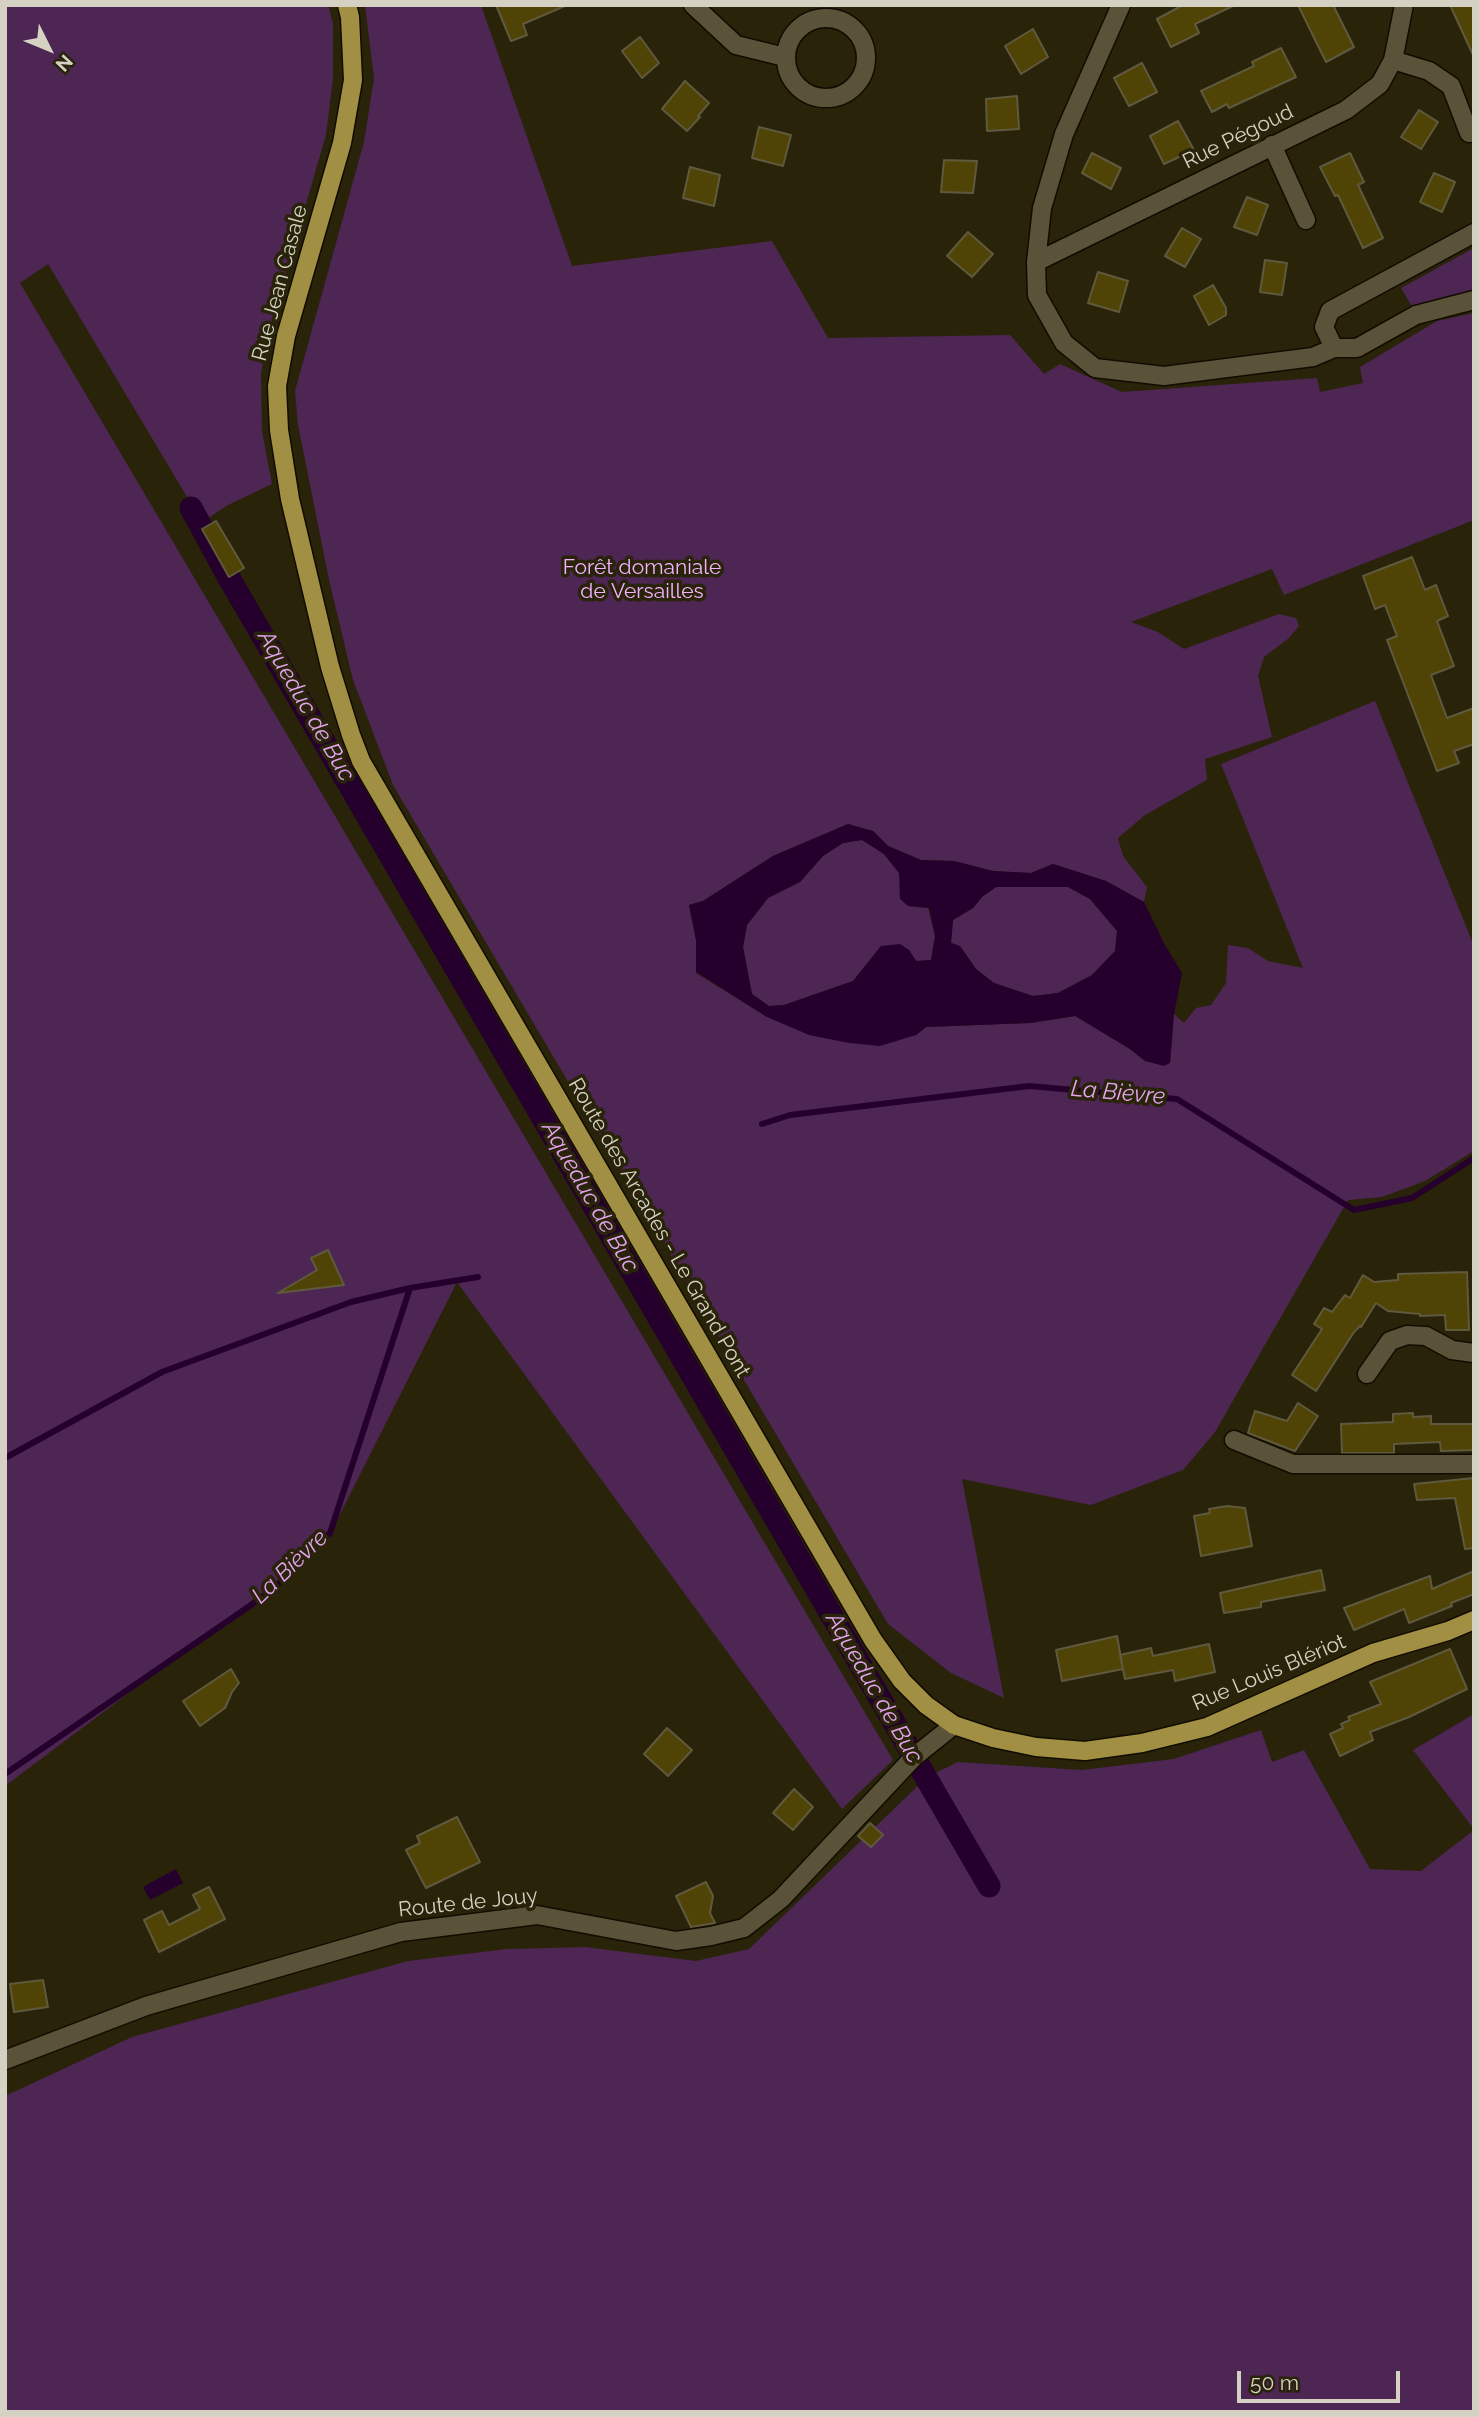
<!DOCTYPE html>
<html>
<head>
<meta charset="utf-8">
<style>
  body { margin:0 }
  #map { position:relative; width:1479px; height:2417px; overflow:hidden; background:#29230a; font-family:Raleway,sans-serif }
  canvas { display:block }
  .frame { position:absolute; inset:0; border:7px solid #d5d2c3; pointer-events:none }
  .north { position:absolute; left:14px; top:14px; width:70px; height:70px; -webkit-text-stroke:5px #29230a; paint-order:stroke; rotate:133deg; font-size:19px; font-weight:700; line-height:28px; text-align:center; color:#d5d2c3 }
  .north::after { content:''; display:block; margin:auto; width:24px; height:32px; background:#d5d2c3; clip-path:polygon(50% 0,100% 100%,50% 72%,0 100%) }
  .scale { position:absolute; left:1237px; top:2371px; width:163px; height:32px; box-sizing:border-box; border:4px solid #d5d2c3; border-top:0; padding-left:9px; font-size:21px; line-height:24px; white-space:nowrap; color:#d5d2c3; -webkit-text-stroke:5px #29230a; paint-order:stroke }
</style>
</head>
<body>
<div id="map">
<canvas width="1479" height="2417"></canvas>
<div class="frame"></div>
<div class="north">N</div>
<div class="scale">50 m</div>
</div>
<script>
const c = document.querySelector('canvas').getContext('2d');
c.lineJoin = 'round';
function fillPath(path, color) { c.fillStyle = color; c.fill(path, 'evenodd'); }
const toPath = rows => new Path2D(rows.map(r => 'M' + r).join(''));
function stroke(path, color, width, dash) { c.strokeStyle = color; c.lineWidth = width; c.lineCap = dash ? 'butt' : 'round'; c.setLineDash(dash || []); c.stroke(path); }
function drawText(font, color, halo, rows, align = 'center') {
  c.font = font + ' Raleway,sans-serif'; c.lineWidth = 7; c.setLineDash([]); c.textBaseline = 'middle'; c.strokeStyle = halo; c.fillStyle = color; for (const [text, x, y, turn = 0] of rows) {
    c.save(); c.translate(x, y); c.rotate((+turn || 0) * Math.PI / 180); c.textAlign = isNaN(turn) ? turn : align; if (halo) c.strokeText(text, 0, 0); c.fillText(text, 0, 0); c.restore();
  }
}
fillPath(toPath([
  [5,5,328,5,333,24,333,79,326,135,269,331,261,373,262,431,272,484,228,505,202,522,48,264,20,283,893,1760,842,1809,457,1282,324,1546,5,1786],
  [365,5,481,5,572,266,772,241,828,338,1010,335,1044,374,1060,364,1122,392,1317,378,1320,392,1363,383,1360,367,1437,321,1474,313,1474,520,1284,595,1272,569,1131,622,1158,632,1184,649,1279,614,1296,618,1299,626,1289,638,1264,657,1258,676,1272,737,1205,759,1207,780,1145,815,1118,838,1123,856,1147,887,1144,902,1106,881,1053,864,1031,873,993,871,954,861,921,860,888,846,873,831,848,824,773,856,703,901,689,905,696,940,696,973,767,1017,916,1035,926,1027,1030,1023,1076,1016,1130,1049,1145,1061,1170,1063,1174,1014,1184,1023,1196,1008,1211,1005,1226,983,1228,945,1248,948,1268,961,1303,968,1221,764,1375,701,1474,946,1474,1151,1425,1181,1382,1197,1348,1200,1215,1432,1183,1470,1091,1505,962,1479,1004,1698,951,1673,888,1624,393,785,353,680,329,580,298,425,295,391,364,142,374,78],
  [1474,248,1474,292,1413,308,1401,288],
  [862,840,884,854,899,873,908,906,928,908,935,936,931,960,916,961,909,950,881,946,853,981,784,1005,769,1006,752,994,743,947,747,925,768,898,800,882,823,856,843,843],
  [996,887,1068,887,1090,899,1117,931,1115,951,1092,975,1058,993,1033,996,994,983,976,969,960,946,951,943,953,920,973,908,982,897],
  [1474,1714,1474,1829,1413,1750],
  [1261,1730,1272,1762,1304,1750,1370,1869,1421,1871,1474,1830,1474,2412,5,2412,5,2096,132,2037,408,1961,507,1949,585,1947,696,1961,749,1949,927,1777,958,1762,1082,1770,1174,1759]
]), '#4d2654');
fillPath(toPath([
  [848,824,873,831,888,846,921,860,954,861,993,871,1031,873,1053,864,1106,881,1144,902,1165,945,1182,973,1174,1014,1170,1063,1164,1066,1145,1061,1130,1049,1075,1016,1030,1023,926,1027,916,1035,880,1046,849,1043,809,1035,767,1017,696,972,696,940,689,905,703,901,773,856],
  [862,840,884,854,899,873,900,899,908,906,929,908,935,936,931,960,916,961,909,950,900,944,881,946,853,981,784,1005,769,1006,752,994,743,947,747,925,768,898,800,882,823,856,843,843],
  [996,887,1068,887,1090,899,1117,931,1115,951,1092,975,1058,993,1033,996,994,983,976,969,960,946,951,943,953,920,973,908,982,897],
  [176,1869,183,1883,150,1900,143,1887]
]), '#26002d');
stroke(toPath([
  [762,1124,790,1115,1029,1086,1177,1099,1354,1210,1412,1198,1474,1158],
  [5,1458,162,1372,351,1302,410,1288,478,1277],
  [5,1774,270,1592,330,1533,410,1288]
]), '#26002d', 6);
stroke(toPath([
  [191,508,229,578,989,1886]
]), '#26002d', 23);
const building = toPath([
  [496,5,567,5,523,24,527,35,511,41,496,5],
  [1183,5,1235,5,1195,24,1199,33,1171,47,1157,19,1183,5],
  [1298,5,1333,5,1354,47,1326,62,1298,5],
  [1450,5,1474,5,1474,57,1450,5],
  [1033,29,1048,57,1021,74,1005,46,1033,29],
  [640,37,659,63,642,78,622,51,640,37],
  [1281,48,1296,77,1229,108,1227,104,1212,112,1201,91,1254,66,1252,62,1281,48],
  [1142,63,1157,92,1129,106,1114,78,1142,63],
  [685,81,709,103,698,116,700,117,687,131,662,109,685,81],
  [1017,96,1019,129,987,131,986,99,1017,96],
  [1419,110,1438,122,1421,149,1401,137,1419,110],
  [1178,121,1194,150,1164,164,1150,136,1178,121],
  [759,127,791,135,783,166,752,158,759,127],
  [1092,153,1121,168,1111,189,1082,173,1092,153],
  [1350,153,1364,182,1358,185,1383,238,1363,248,1338,195,1335,196,1320,167,1350,153],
  [944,160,977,161,973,193,941,192,944,160],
  [690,167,720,175,714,206,683,198,690,167],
  [1434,173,1455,182,1442,212,1420,202,1434,173],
  [1247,197,1268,205,1257,235,1234,227,1247,197],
  [1182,228,1201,239,1185,267,1165,256,1182,228],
  [968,232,993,254,972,277,947,256,968,232],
  [1265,260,1287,263,1282,295,1260,292,1265,260],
  [1098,272,1128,281,1119,312,1088,303,1098,272],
  [1213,285,1226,308,1226,315,1209,325,1194,296,1213,285],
  [216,521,244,568,229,577,202,529,216,521],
  [1412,557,1425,590,1436,585,1448,616,1437,621,1454,666,1431,675,1447,718,1474,708,1474,744,1454,751,1459,763,1437,771,1387,640,1397,636,1385,605,1375,609,1363,576,1412,557],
  [328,1250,344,1285,278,1293,317,1270,311,1258,328,1250],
  [1467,1272,1469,1330,1446,1330,1445,1315,1420,1316,1420,1314,1388,1311,1376,1303,1361,1327,1360,1326,1354,1332,1316,1391,1292,1375,1322,1329,1314,1324,1324,1308,1332,1312,1345,1295,1350,1298,1363,1275,1374,1282,1398,1280,1398,1274,1467,1272],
  [1298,1403,1318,1416,1295,1451,1248,1433,1255,1411,1287,1421,1298,1403],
  [1413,1413,1413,1417,1431,1416,1431,1424,1474,1424,1474,1450,1441,1451,1440,1442,1394,1444,1394,1453,1342,1453,1341,1424,1393,1422,1393,1414,1413,1413],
  [1474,1478,1474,1548,1465,1549,1455,1498,1417,1500,1414,1484,1474,1478],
  [1227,1506,1245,1508,1252,1546,1201,1556,1194,1516,1210,1513,1209,1509,1227,1506],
  [1321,1570,1325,1590,1261,1602,1261,1607,1224,1613,1220,1593,1321,1570],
  [1474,1571,1474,1594,1451,1603,1452,1606,1409,1623,1404,1609,1354,1630,1344,1608,1430,1576,1432,1589,1474,1571],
  [1117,1636,1123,1669,1062,1681,1056,1650,1117,1636],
  [1209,1644,1215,1672,1175,1681,1173,1670,1125,1679,1120,1655,1151,1648,1153,1656,1209,1644],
  [1450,1649,1467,1689,1409,1717,1370,1732,1373,1740,1340,1756,1330,1734,1343,1728,1341,1724,1350,1720,1348,1717,1381,1704,1370,1682,1450,1649],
  [231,1669,239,1683,232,1692,225,1708,200,1726,183,1701,231,1669],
  [667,1728,692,1750,668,1776,644,1754,667,1728],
  [794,1789,813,1807,793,1830,773,1813,794,1789],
  [457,1817,480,1862,426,1888,406,1850,420,1843,417,1836,457,1817],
  [870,1823,883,1835,871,1847,858,1836,870,1823],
  [706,1882,713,1896,710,1913,715,1923,691,1927,676,1896,706,1882],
  [209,1887,225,1919,159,1952,144,1920,162,1911,169,1925,200,1909,193,1895,209,1887],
  [43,1980,48,2007,14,2012,10,1984,43,1980]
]);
fillPath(building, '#504306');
stroke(building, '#5f593e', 2);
const minor = toPath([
  [693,5,736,45,785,57],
  [1121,5,1064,134,1042,208,1036,262,1037,295,1064,343,1095,368,1164,376,1313,357,1334,348],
  '786 58a40 40 0 1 1 80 0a40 40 0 1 1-80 0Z',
  [1393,60,1429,71,1451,86,1469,133],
  [1272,145,1306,220],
  [1474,233,1330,311,1324,327,1334,348,1357,348,1416,315,1474,300],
  [1036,262,1346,110,1380,84,1393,60,1404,5],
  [1367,1374,1390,1341,1407,1335,1426,1336,1452,1350,1474,1353],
  [1234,1440,1293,1464,1474,1464],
  [5,2060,146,2006,401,1932,537,1915,676,1941,711,1936,744,1928,781,1899,914,1757,954,1725]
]);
const major = toPath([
  [347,5,350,17,353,80,342,143,286,336,277,386,279,430,290,499,330,667,351,735,361,761,873,1640,902,1681,926,1705,954,1725,993,1738,1036,1747,1085,1751,1142,1743,1207,1727,1373,1653,1448,1631,1474,1620]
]);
stroke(minor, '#120c00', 21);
stroke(major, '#120c00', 21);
stroke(minor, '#5a5339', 18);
stroke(major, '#a18f44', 18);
drawText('21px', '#d5d2c3', '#29230a', [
  ["Rue Pégoud",1238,137,-26],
  ["Rue Jean Casale",280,283,-75],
  ["Route des Arcades - Le Grand Pont",659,1228,60],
  ["Rue Louis Blériot",1269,1673,-23],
  ["Route de Jouy",468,1903,-6]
]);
drawText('21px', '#f3b2ff', '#29230a', [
  ["Forêt domaniale",642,568],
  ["de Versailles",642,592]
]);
drawText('italic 23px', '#e3a3ef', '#29230a', [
  ["Aqueduc de Buc",306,706,60],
  ["La Bièvre",1118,1093,5],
  ["Aqueduc de Buc",590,1197,60],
  ["La Bièvre",290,1567,-44],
  ["Aqueduc de Buc",874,1688,60]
]);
</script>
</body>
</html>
